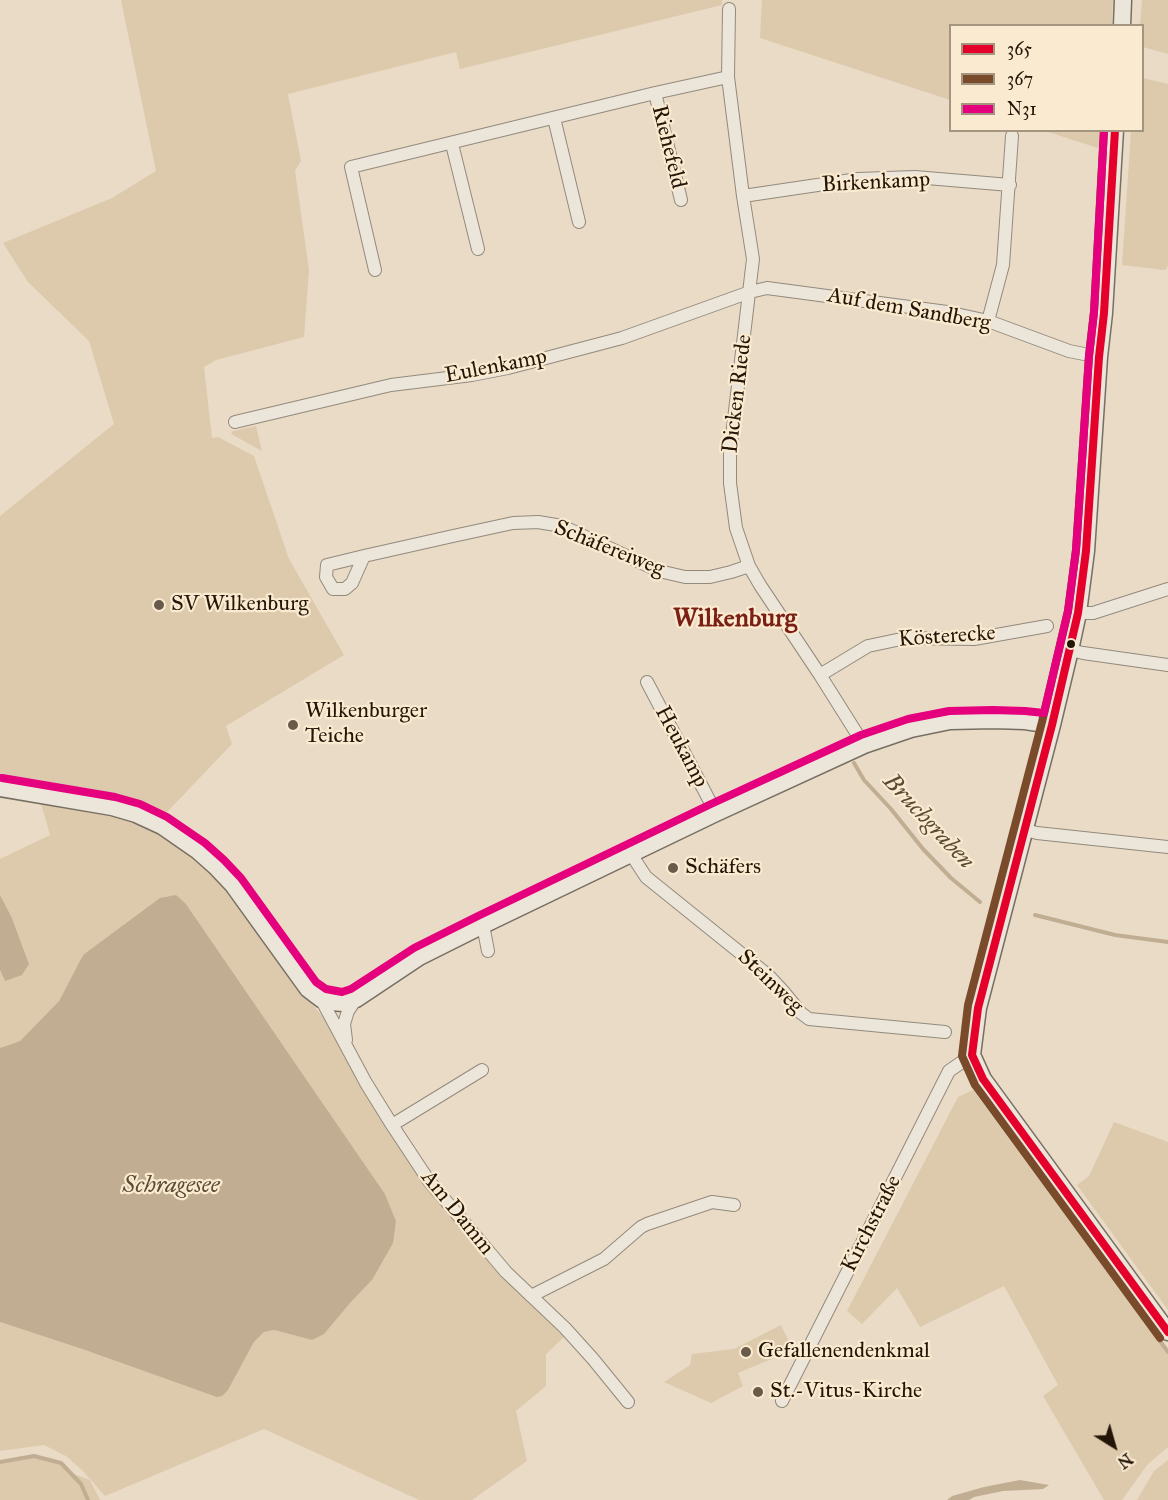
<!DOCTYPE html>
<html>
<head>
<meta charset="utf-8">
<style>
  body { margin:0 }
  #map { position:relative; width:1168px; height:1500px; overflow:hidden; background:#e9dbc6; font-family:"IM FELL Great Primer",serif }
  canvas { display:block }
  .legend { position:absolute; left:949px; top:24px; width:195px; height:108px; box-sizing:border-box; background:#faead0; border:2px solid #a49580; margin:0; padding:8px 10px; list-style:none; font-size:18px; color:#231608 }
  .legend li { display:flex; align-items:center; gap:12px; height:30px }
  .legend b { width:30px; border:2px solid #a49580 }
  .north { position:absolute; left:1084px; top:1416px; width:60px; height:60px; -webkit-text-stroke:4px #faead0; paint-order:stroke; rotate:143deg; font-size:16px; font-weight:700; line-height:24px; text-align:center; color:#231608 }
  .north::after { content:''; display:block; margin:auto; width:21px; height:27px; background:#231608; clip-path:polygon(50% 0,100% 100%,50% 72%,0 100%) }
</style>
</head>
<body>
<div id="map">
<canvas width="1168" height="1500"></canvas>
<ul class="legend">
<li><b style="height:8px;background:#e4002b"></b>365</li>
<li><b style="height:8px;background:#7a4b2a"></b>367</li>
<li><b style="height:8px;background:#e5007d"></b>N31</li>
</ul>
<div class="north">N</div>
</div>
<script>
const c = document.querySelector('canvas').getContext('2d');
c.lineJoin = 'round';
function fillPath(path, color) { c.fillStyle = color; c.fill(path, 'evenodd'); }
const toPath = rows => new Path2D(rows.map(r => 'M' + r).join(''));
function stroke(path, color, width, dash) { c.strokeStyle = color; c.lineWidth = width; c.lineCap = dash ? 'butt' : 'round'; c.setLineDash(dash || []); c.stroke(path); }
function drawText(font, color, halo, rows, align = 'center') {
  c.font = font + ' "IM FELL Great Primer",serif'; c.lineWidth = 4.5; c.setLineDash([]); c.textBaseline = 'middle'; c.strokeStyle = halo; c.fillStyle = color; for (const [text, x, y, turn = 0] of rows) {
    c.save(); c.translate(x, y); c.rotate((+turn || 0) * Math.PI / 180); c.textAlign = isNaN(turn) ? turn : align; if (halo) c.strokeText(text, 0, 0); c.fillText(text, 0, 0); c.restore();
  }
}
fillPath(toPath([
  [121,0,722,0,722,5,460,69,456,52,288,94,301,161,295,171,309,270,304,337,216,360,204,367,212,438,218,437,254,456,289,559,344,655,226,726,232,744,168,811,163,815,157,816,0,781,0,516,114,424,89,341,28,282,3,243,112,198,156,171],
  [762,0,1113,0,1112,25,950,26,950,100,760,38],
  [1142,0,1168,0,1168,54,1143,47,1142,26,1140,25],
  [1143,78,1168,84,1168,266,1165,270,1122,265,1131,131,1142,130],
  [1045,131,1105,131,1104,150],
  [256,426,262,451,231,434,233,431],
  [40,800,109,813,159,832,183,848,200,865,215,877,305,996,323,1017,362,1084,503,1275,564,1337,546,1354,546,1386,516,1411,527,1461,472,1500,419,1500,264,1429,105,1496,83,1471,66,1456,44,1445,0,1451,0,1322,88,1351,228,1390,254,1342,264,1332,274,1330,312,1340,350,1303,372,1280,396,1221,385,1194,186,904,83,955,59,1001,20,1041,0,1048,0,970,5,981,11,916,0,895,0,859,50,835],
  [973,1090,1168,1355,1168,1447,1147,1465,1122,1500,1104,1500,1043,1396,1058,1385,1004,1286,920,1327,897,1288,862,1324,847,1311,958,1097],
  [1114,1122,1168,1142,1168,1310,1077,1185,1089,1176],
  [781,1325,793,1350,738,1373,743,1386,711,1403,664,1382,690,1365,692,1354,734,1349],
  [21,1456,24,1457,34,1456,61,1463,71,1473,90,1480,100,1500,0,1500,0,1462],
  [1168,1460,1168,1500,1137,1500,1154,1471]
]), '#ddcaad');
fillPath(toPath([
  [0,895,11,916,29,964,22,975,5,981,0,970],
  [176,895,186,904,385,1194,396,1221,393,1243,372,1280,350,1303,324,1334,312,1340,274,1330,264,1332,254,1342,228,1390,222,1396,217,1397,88,1351,0,1322,0,1048,20,1041,59,1001,83,955,160,898],
  [1020,1480,1049,1485,1043,1489,1003,1491,974,1497,969,1500,947,1500,952,1496,984,1487]
]), '#c1ae92');
stroke(toPath([
  [854,763,864,780,891,809,923,849,951,878,980,902],
  [1035,915,1115,935,1168,942],
  [982,1097,1168,1352],
  [0,1462,34,1456,61,1463,81,1484,88,1500]
]), '#c1ae92', 4);
const street = toPath([
  [729,9,728,77,743,196,753,259,730,453,730,483,736,528,749,566,760,585,820,675,864,745],
  [655,93,681,200],
  [554,118,579,222],
  [452,144,478,249],
  [743,196,858,179,915,177,1010,185],
  [375,270,351,167,655,93,728,77],
  [988,321,1003,265,1012,136],
  [235,422,391,385,472,375,508,368,622,338,750,292,767,288,947,312,988,321,1069,351,1099,357],
  [364,556,352,583,345,589,333,589,326,577,327,565,364,556,453,536,513,523,538,522,562,526,659,571,685,577,710,577,731,572,749,566],
  [1078,613,1093,613,1168,589],
  [1070,650,1083,653,1168,665],
  [820,675,868,646,906,638,974,639,1047,626],
  [647,682,716,813],
  [1025,830,1037,833,1168,847],
  [631,854,646,877,769,976,783,991,801,1013,809,1019,945,1032],
  [483,925,488,951],
  [321,999,366,1083,392,1125,429,1181,506,1272,565,1328,593,1359,628,1402],
  [346,1040,344,1024,348,1011,356,999],
  [392,1125,482,1070],
  [531,1296,604,1259,641,1227,647,1224,712,1202,734,1205],
  [782,1401,949,1071,972,1055]
]);
const secondary = toPath([
  [1122,26,1123,0],
  [1115,130,1104,313,1099,357,1086,551,1078,613,1070,650,1052,725,978,1008,972,1055,983,1079,1168,1332],
  [0,788,112,807,136,814,162,826,198,851,216,867,233,885,308,989,321,999,331,1002,343,1003,356,999,419,957,483,925,716,813,864,745,911,729,950,721,993,720,1025,721,1052,725]
]);
stroke(street, '#938a7c', 14);
stroke(secondary, '#776f62', 19);
stroke(street, '#ece5da', 12);
stroke(secondary, '#ece5da', 16);
stroke(toPath([
  [1115,130,1104,313,1099,357,1086,551,1078,613,1052,725,978,1008,972,1055,983,1079,1168,1332]
]), '#e4002b', 8);
stroke(toPath([
  [1104,130,1094,312,1089,356,1076,550,1068,611,1042,722,968,1005,962,1056,975,1085,1160,1338]
]), '#7a4b2a', 8);
stroke(toPath([
  [2,778,115,797,140,804,167,817,205,843,224,860,241,878,316,982,326,989,342,992,351,989,414,948,478,916,711,804,861,735,908,719,949,711,993,710,1025,711,1044,713,1068,611,1076,550,1089,356,1094,312,1104,130]
]), '#e5007d', 8);
for (const [x, y, r, color] of [
  [159,605,6,"#685b4a"],
  [1071,644,5,"#231608"],
  [293,725,6,"#685b4a"],
  [673,868,6,"#685b4a"],
  [746,1352,6,"#685b4a"],
  [758,1392,6,"#685b4a"]
]) { const dot = new Path2D(); dot.arc(x, y, r, 0, 2 * Math.PI); c.fillStyle = color; c.fill(dot); stroke(dot, '#faead0', 2); }
drawText('22px', '#231608', '#faead0', [
  ["Riehefeld",668,147,76],
  ["Birkenkamp",876,183,-3],
  ["Auf dem Sandberg",909,310,10],
  ["Eulenkamp",496,367,-11],
  ["Dicken Riede",738,394,-83],
  ["Schäfereiweg",609,549,22],
  ["Kösterecke",947,637,-4],
  ["Heukamp",681,747,62],
  ["Steinweg",770,982,44],
  ["Am Damm",457,1213,51],
  ["Kirchstraße",872,1224,-63]
]);
drawText('22px', '#231608', '#faead0', [
  ["SV Wilkenburg",171,605],
  ["Wilkenburger",305,712],
  ["Teiche",305,737],
  ["Schäfers",685,868],
  ["Gefallenendenkmal",758,1352],
  ["St.-Vitus-Kirche",770,1392]
], 'left');
drawText('italic 24px', '#5b4b36', '#faead0', [
  ["Bruchgraben",928,822,47],
  ["Schragesee",171,1186]
]);
drawText('bold 26px', '#7a1f14', '#faead0', [
  ["Wilkenburg",735,620]
]);
</script>
</body>
</html>
